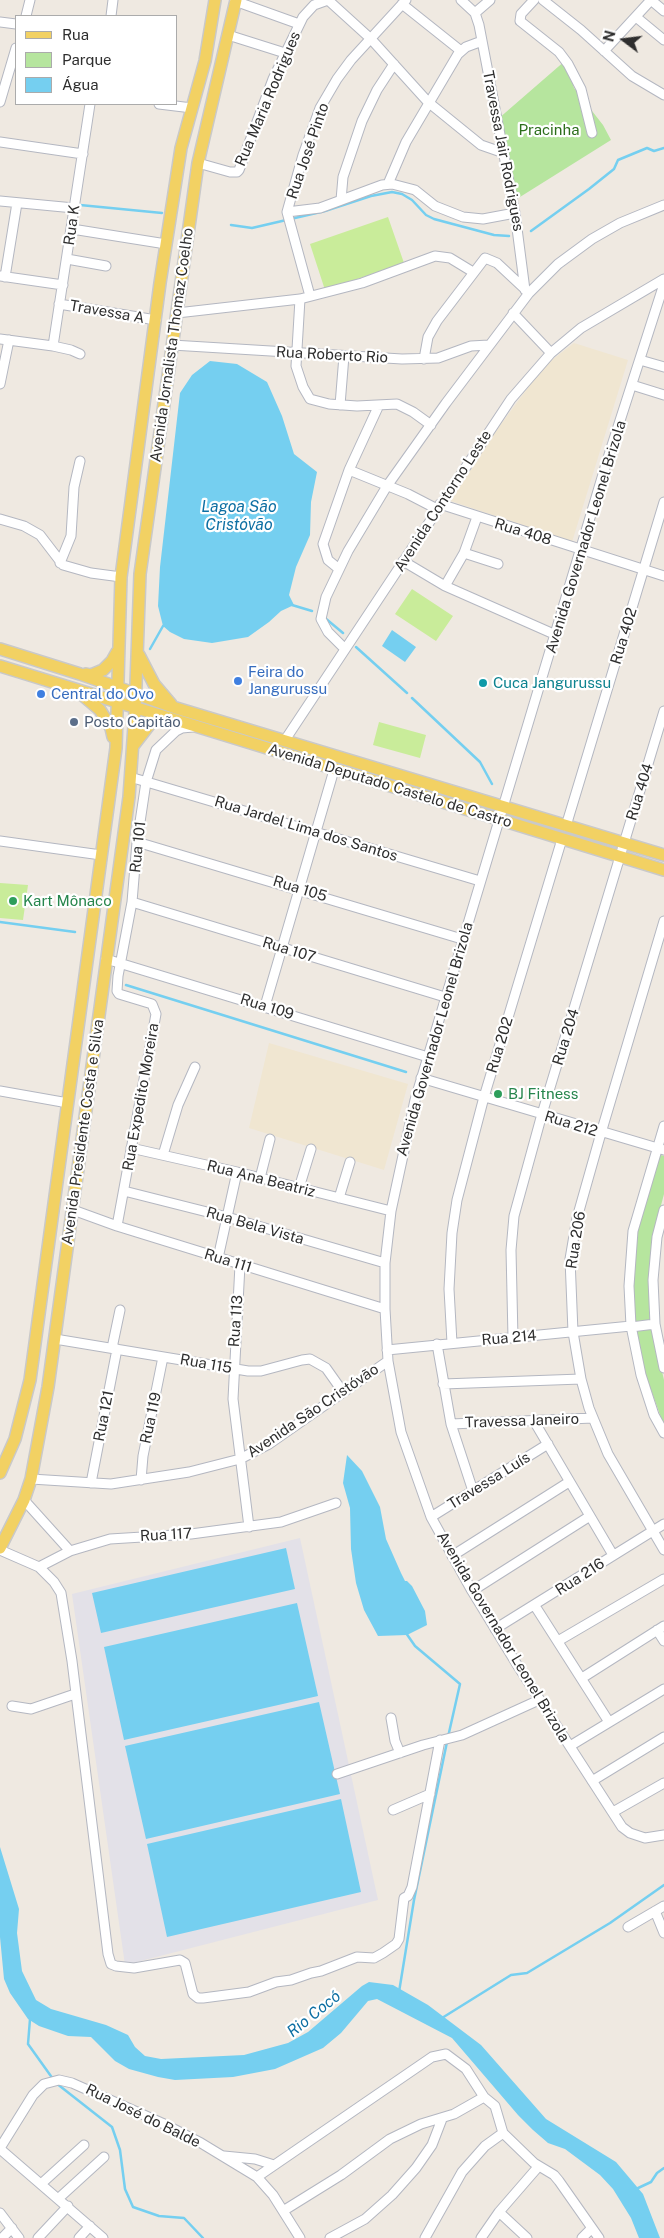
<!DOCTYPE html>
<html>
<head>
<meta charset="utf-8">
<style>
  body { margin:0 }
  #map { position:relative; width:664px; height:2238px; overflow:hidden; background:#efe9e1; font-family:"Public Sans",sans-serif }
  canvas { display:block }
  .legend { position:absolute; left:15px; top:15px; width:162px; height:90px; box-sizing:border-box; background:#fff; border:1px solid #ababab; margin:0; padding:6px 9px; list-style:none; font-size:15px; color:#2e2e2e }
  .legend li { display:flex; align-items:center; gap:10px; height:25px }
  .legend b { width:25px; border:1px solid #ababab }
  .north { position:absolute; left:599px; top:15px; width:50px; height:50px; -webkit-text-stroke:4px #fff; paint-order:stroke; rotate:285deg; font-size:14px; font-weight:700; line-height:20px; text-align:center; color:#2e2e2e }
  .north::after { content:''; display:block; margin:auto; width:18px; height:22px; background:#2e2e2e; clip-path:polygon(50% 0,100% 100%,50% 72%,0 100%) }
</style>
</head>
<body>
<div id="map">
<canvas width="664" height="2238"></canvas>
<ul class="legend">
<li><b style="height:6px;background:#f2d163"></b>Rua</li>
<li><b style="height:14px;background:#b6e59e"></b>Parque</li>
<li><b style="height:14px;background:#75cff0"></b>Água</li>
</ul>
<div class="north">N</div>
</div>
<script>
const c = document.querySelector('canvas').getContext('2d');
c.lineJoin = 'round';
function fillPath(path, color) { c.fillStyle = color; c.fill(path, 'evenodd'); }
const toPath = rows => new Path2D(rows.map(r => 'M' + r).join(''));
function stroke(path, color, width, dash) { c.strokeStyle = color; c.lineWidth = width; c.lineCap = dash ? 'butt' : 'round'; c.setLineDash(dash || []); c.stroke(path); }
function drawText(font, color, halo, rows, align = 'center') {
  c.font = font + ' "Public Sans",sans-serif'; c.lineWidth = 4.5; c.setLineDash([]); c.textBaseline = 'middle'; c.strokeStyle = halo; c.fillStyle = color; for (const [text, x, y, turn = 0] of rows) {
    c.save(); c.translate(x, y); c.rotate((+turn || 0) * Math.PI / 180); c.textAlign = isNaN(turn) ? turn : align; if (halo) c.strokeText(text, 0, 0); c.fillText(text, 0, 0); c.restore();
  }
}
fillPath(toPath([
  [300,1538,378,1900,125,1965,72,1594]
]), '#e3e1e8');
fillPath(toPath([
  [574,343,628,360,572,542,451,501,490,439,544,366],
  [269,1043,408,1084,384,1170,249,1128]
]), '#f0e6d1');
fillPath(toPath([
  [566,60,574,88,603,125,611,140,512,202,498,119],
  [658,1154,664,1156,664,1194,654,1232,649,1281,651,1320,634,1322,633,1281,637,1231],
  [652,1329,664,1380,664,1426,645,1373,636,1331]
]), '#b6e59e');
fillPath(toPath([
  [388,217,404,263,325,290,310,244],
  [412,589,453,616,436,641,395,614],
  [379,722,426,735,420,758,373,745],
  [0,883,28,885,23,920,0,918]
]), '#c9ec9a');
fillPath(toPath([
  [210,361,237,364,267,382,282,416,294,454,317,472,311,502,310,535,296,567,289,595,294,605,281,611,269,622,248,637,212,643,184,639,170,632,163,626,158,606,160,567,180,393,192,375],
  [392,630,416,647,405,662,382,646],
  [347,1455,362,1471,380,1507,386,1539,401,1573,405,1581,407,1581,412,1586,425,1611,427,1625,407,1635,378,1636,364,1610,356,1583,351,1549,350,1508,343,1483],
  [286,1548,295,1589,101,1633,92,1593],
  [297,1603,318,1696,124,1740,104,1647],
  [319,1702,340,1794,146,1839,125,1746],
  [341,1799,361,1892,167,1937,147,1844],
  [0,1847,19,1909,17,1933,22,1971,36,2000,51,2009,106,2025,128,2035,135,2047,145,2056,161,2059,244,2055,288,2043,308,2032,362,1986,369,1982,393,1985,428,2005,481,2045,546,2119,616,2162,643,2194,660,2238,639,2238,631,2218,613,2189,600,2175,565,2149,548,2143,533,2130,518,2115,452,2038,377,1999,368,2001,341,2033,323,2048,275,2069,233,2077,175,2080,158,2077,129,2069,115,2061,91,2037,68,2036,39,2026,28,2019,10,1993,4,1979,0,1937]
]), '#75cff0');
stroke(toPath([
  [80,205,162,213],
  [231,225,252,228,325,211,371,196,392,192,402,194,412,200,426,215,434,219,494,235,509,236],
  [531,231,589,189,614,169,618,160,647,148,654,151,664,148],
  [292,605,312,611],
  [325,618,343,633],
  [356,647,407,693],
  [150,649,163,626,166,625],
  [412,698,480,762,492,784],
  [0,922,75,932],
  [126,985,406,1072],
  [406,1633,415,1646,460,1684,448,1737],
  [399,1992,414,1900,447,1742],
  [442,2018,511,1975,527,1973,610,1923,664,1885],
  [30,2019,28,2044,53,2079],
  [56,2083,112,2127,120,2150,125,2189,133,2207,159,2216,184,2218,203,2238],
  [636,2189,651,2182,657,2173,664,2168]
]), '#75cff0', 2.5);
const minor = toPath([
  [461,0,475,13,479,25,515,213,525,290],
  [534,0,521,14,520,21,559,52,568,64,581,89,592,133],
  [543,0,581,30,632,76,664,95],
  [651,0,664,11],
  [235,1,299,24],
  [402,4,461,51],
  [475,13,490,0],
  [26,16,30,0],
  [111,16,113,0],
  [636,17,664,40],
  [0,22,16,24],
  [228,35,285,53],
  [604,51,651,0],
  [0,102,16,48],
  [159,104,192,108],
  [0,142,83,154],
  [198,163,230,172,237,172,239,170,273,79,303,17,314,5,328,0,371,39,428,102,481,145,504,153],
  [388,184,406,142,458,54,466,47,482,41],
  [341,200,343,177,362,121,377,90,394,64],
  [0,201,74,208],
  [287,212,320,208,382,185,392,184,415,190,435,206,463,217,483,219,515,213],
  [72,229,166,244],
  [67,259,106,266],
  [0,276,63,285],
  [5,277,17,203],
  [664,284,607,461,415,1100,391,1211,385,1263,385,1309,388,1361,401,1432,431,1517,472,1591,516,1663,622,1827,630,1833,645,1838,664,1835],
  [310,296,287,212,303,155,320,108,337,79,351,60,406,0],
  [300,299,296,366,303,387,310,399,329,404,357,406,397,404,413,412,431,425],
  [59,304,156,320],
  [177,313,300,299,362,283,435,256,450,258,473,272],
  [513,313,551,353],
  [0,339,53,346,71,350,80,354],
  [172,345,402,359,438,358,471,346,489,345],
  [53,346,90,104],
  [424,359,428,337,437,321,485,258,497,263,527,291],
  [640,360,664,367],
  [0,384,9,340],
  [632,385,664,395],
  [340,405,344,356],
  [349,470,408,494,437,509],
  [440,504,664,576],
  [0,519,24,526,40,535,63,565,91,573,121,577],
  [464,553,498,564],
  [403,561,445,586,464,553,477,517],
  [60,563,71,536,74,487,80,461],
  [339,569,328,560,323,544,349,470,379,405],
  [445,586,556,635],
  [345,649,328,632,321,619,326,597,348,551,387,486,446,403,529,293,558,264,592,239,620,223,664,205],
  [285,740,511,399,551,353,581,328,664,279],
  [130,777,480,881],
  [566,826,664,502],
  [0,841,101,855],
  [137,842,462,939],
  [132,902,445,997],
  [664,921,601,1133,577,1218,570,1259,573,1332,581,1379,589,1408,608,1454,664,1550],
  [106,959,428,1057],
  [265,1006,334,770],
  [421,1078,664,1150],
  [0,1091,68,1103],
  [664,1126,633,1231,629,1286,631,1326,641,1375,654,1415,664,1433],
  [131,1148,237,1172,391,1211],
  [163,1155,178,1105,195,1067],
  [260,1178,270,1139],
  [299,1188,311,1149],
  [124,1191,227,1217,385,1263],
  [339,1198,350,1162],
  [73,1210,117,1226,385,1309],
  [664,1210,657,1237,653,1280,655,1324,664,1368],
  [117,1226,156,1014,152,1004,119,994,117,991,118,976,132,902,137,842,146,782,156,750,176,731,182,728,193,727],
  [218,1258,237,1172],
  [240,1265,233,1399,249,1527],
  [631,1327,655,1324],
  [513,1338,511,1250,514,1216,542,1114,664,711],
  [55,1339,248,1371,261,1371,302,1360,310,1359,326,1368,343,1392],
  [452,1343,449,1289,452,1233,457,1200,484,1097,562,839],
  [437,1344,451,1424,473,1491],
  [112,1348,120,1310],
  [387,1350,631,1326],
  [443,1384,581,1379],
  [534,1421,613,1555],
  [451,1424,593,1418],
  [31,1479,111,1484,189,1472,240,1459,269,1444,388,1361],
  [141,1480,143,1456,163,1357],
  [91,1483,117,1349],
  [24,1500,70,1551],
  [431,1517,548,1444],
  [0,1550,39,1567,70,1551,110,1539,191,1534,281,1522,336,1503],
  [452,1556,569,1482],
  [39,1567,54,1582,61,1593,72,1661,108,1954,111,1964,116,1966,134,1968,180,1960,185,1963,193,1994,198,1998,203,1998,249,1992,276,1982,291,1980,311,1973,321,1971,357,1957,374,1958,383,1953,396,1944,399,1939,404,1898,408,1896,412,1887,440,1740],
  [472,1591,590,1516],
  [535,1606,609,1722],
  [495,1629,664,1524],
  [657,1630,664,1641],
  [558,1641,664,1579],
  [582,1678,664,1626],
  [12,1706,31,1709,75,1694],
  [391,1718,395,1741,400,1753],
  [570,1746,664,1689],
  [337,1774,423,1745,462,1735,539,1700],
  [592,1781,664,1737],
  [393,1810,430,1794],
  [613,1812,664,1783],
  [655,1911,664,1933],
  [628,1927,664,1906],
  [0,2148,33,2095,44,2084,59,2080,72,2083,162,2123,201,2143,257,2177,273,2195,300,2238],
  [0,2149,103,2238],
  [224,2156,255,2159,274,2165],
  [257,2177,432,2057,446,2054,466,2069,484,2097,495,2106,503,2133,534,2163,554,2175,559,2181,599,2238],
  [41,2184,84,2145],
  [59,2198,104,2157],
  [283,2211,341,2175,390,2139,421,2124,454,2114,484,2097],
  [499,2212,527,2238],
  [0,2213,19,2238],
  [2,2238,12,2228],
  [38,2238,68,2206],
  [79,2238,90,2226],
  [330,2238,365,2219,392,2195,416,2168,432,2145,442,2119],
  [425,2238,462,2172,485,2146,503,2133],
  [481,2238,499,2212,538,2167],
  [582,2238,591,2229]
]);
const major = toPath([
  [0,649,80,674,176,708,664,855],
  [139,655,154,684,171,704],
  [0,666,664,870],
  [86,674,91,675,103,670,112,661,117,652],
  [80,693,100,710,111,728,113,737],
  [133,746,150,724,155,720,167,718],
  [0,1473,15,1439,30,1380,116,748,121,577,160,283,181,148,205,61,215,0],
  [0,1548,24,1500,31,1479,48,1387,129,797,135,712,140,574,198,163,236,0]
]);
stroke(minor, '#b4b7c1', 11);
stroke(major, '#c9c9c9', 14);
stroke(minor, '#fff', 9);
stroke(major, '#f2d163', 11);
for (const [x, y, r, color] of [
  [238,681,5,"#3f7fe0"],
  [483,683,5,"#0f9aa8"],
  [41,694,5,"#3f7fe0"],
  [74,722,5,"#5c6f8a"],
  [13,901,5,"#2e9e5b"],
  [498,1094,5,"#2e9e5b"]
]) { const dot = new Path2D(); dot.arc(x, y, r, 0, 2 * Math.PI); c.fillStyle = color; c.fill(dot); stroke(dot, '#fff', 2); }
drawText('15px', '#2e2e2e', '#fff', [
  ["Rua Maria Rodrigues",268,99,-67],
  ["Rua José Pinto",308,151,-71],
  ["Travessa Jair Rodrigues",503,151,79],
  ["Rua K",72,225,-82],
  ["Travessa A",107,312,10],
  ["Avenida Jornalista Thomaz Coelho",172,345,-82],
  ["Rua Roberto Rio",332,355,3],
  ["Avenida Contorno Leste",443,501,-57],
  ["Rua 408",523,532,17],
  ["Avenida Governador Leonel Brizola",586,537,-73],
  ["Rua 402",624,636,-73],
  ["Avenida Deputado Castelo de Castro",390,786,17],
  ["Rua 404",640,792,-73],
  ["Rua Jardel Lima dos Santos",306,829,17],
  ["Rua 101",138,847,-84],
  ["Rua 105",300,889,17],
  ["Rua 107",289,950,17],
  ["Rua 109",267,1007,17],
  ["Rua 204",566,1037,-73],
  ["Avenida Governador Leonel Brizola",435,1039,-74],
  ["Rua 202",500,1045,-73],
  ["Rua Expedito Moreira",141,1097,-80],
  ["Rua 212",571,1124,17],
  ["Avenida Presidente Costa e Silva",83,1132,-82],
  ["Rua Ana Beatriz",261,1179,14],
  ["Rua Bela Vista",255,1226,16],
  ["Rua 206",576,1240,-81],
  ["Rua 111",228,1261,17],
  ["Rua 113",236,1321,-86],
  ["Rua 214",509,1338,-5],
  ["Rua 115",206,1364,10],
  ["Avenida São Cristóvão",313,1411,-34],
  ["Rua 121",104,1416,-79],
  ["Rua 119",151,1418,-78],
  ["Travessa Janeiro",522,1421,-2],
  ["Travessa Luís",489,1481,-32],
  ["Rua 117",166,1535,-3],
  ["Rua 216",580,1577,-33],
  ["Avenida Governador Leonel Brizola",503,1637,59],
  ["Rua José do Balde",143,2116,26]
]);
drawText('15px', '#2c6e1b', '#fff', [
  ["Pracinha",549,130]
]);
drawText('15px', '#366cbe', '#fff', [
  ["Feira do",248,672],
  ["Jangurussu",248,689],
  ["Central do Ovo",51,694]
], 'left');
drawText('15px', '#0d838f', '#fff', [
  ["Cuca Jangurussu",493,683]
], 'left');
drawText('15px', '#4e5e75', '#fff', [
  ["Posto Capitão",84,722]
], 'left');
drawText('15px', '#27864d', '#fff', [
  ["Kart Mônaco",23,901],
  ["BJ Fitness",508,1094]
], 'left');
drawText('italic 16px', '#0d6fa3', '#fff', [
  ["Lagoa São",239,507],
  ["Cristóvão",239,525],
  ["Rio Cocó",314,2014,-39]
]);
</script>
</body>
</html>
